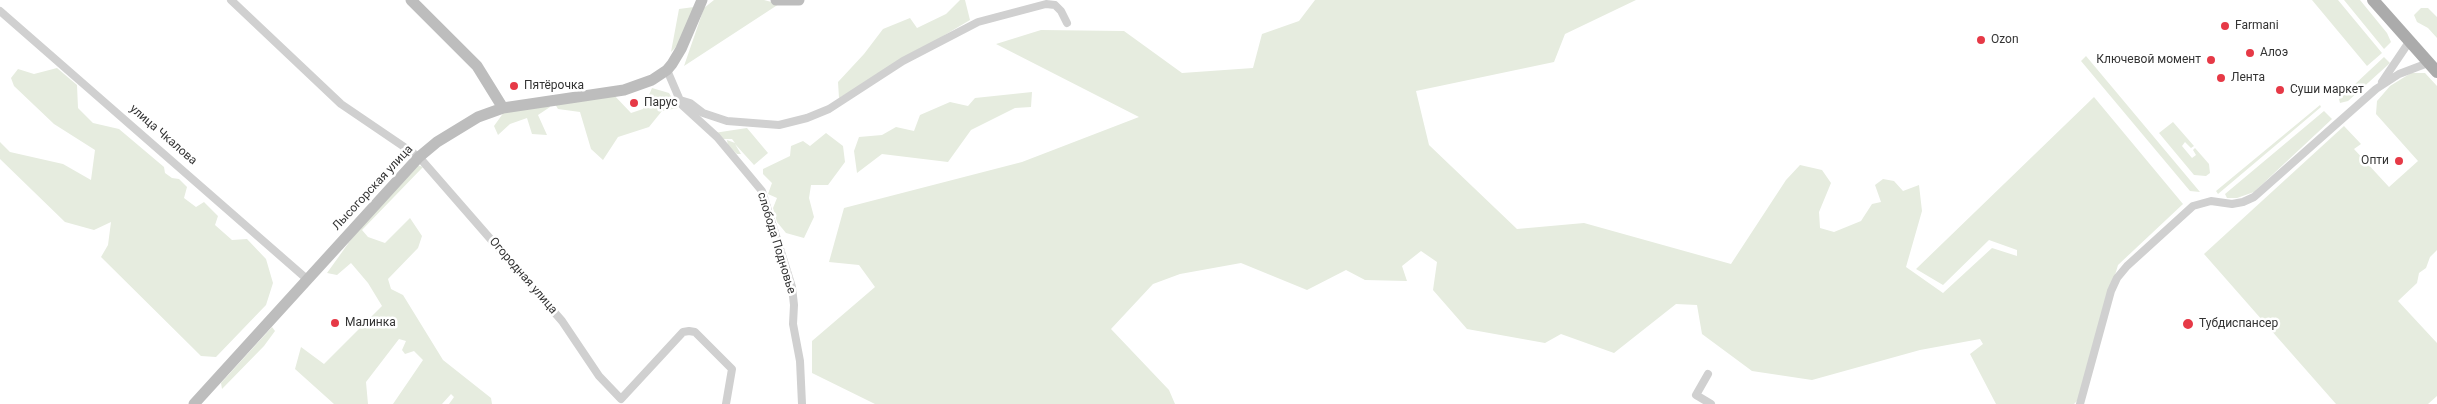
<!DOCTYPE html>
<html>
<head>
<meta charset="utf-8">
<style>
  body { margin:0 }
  canvas { display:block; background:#fff }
</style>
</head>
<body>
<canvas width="2437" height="404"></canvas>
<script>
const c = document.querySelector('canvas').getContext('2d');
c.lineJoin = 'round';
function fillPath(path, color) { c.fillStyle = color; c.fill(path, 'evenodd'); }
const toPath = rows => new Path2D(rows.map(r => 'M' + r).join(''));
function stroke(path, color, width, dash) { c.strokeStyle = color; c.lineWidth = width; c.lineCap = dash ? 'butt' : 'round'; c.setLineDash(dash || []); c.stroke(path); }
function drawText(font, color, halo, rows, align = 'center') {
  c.font = font + ' Roboto,sans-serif'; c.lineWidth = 5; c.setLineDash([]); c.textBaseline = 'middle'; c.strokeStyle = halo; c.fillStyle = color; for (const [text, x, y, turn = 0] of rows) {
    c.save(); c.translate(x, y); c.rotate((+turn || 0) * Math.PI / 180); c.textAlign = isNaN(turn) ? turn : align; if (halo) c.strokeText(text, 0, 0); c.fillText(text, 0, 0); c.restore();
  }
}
fillPath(toPath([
  [714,0,764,0,779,4,684,66,704,8],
  [960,0,965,0,970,20,839,98,838,82,864,54,883,29,910,18,917,28,946,14],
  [1315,0,1636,0,1565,34,1554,62,1416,91,1429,145,1517,229,1584,223,1731,264,1786,180,1800,165,1822,170,1831,183,1819,212,1820,228,1834,232,1861,221,1872,204,1881,202,1875,185,1883,179,1894,181,1903,191,1919,185,1922,211,1906,267,1943,293,1992,248,2017,256,2017,250,1989,240,1943,285,1916,269,2094,97,2183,204,2118,265,2078,400,2074,404,1996,404,1970,354,1983,344,1980,339,1920,350,1812,380,1752,371,1702,334,1697,305,1676,304,1614,353,1561,334,1545,343,1467,329,1433,290,1437,262,1421,251,1402,266,1407,281,1365,280,1346,270,1307,290,1241,263,1180,274,1153,284,1111,329,1169,390,1175,404,875,404,812,373,812,341,875,287,859,265,829,262,844,208,1022,162,1139,117,996,44,1041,30,1124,31,1182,73,1253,68,1262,34,1299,21],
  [2312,0,2338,0,2382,53,2367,66],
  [2344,0,2360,0,2387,33,2391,42,2384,49],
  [694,7,680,43,671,52,679,9],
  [2421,8,2428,8,2437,17,2437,38,2428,28,2417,22,2414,15],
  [2086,56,2200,192,2190,191,2081,61],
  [2384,57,2390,63,2348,101,2340,103,2339,99],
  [57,68,77,85,78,108,93,123,119,129,164,167,165,173,172,178,179,179,187,187,184,198,196,207,204,202,218,216,215,225,232,240,247,239,266,259,273,283,266,305,216,357,201,356,101,257,108,245,111,222,94,230,65,222,0,159,0,142,10,152,63,164,91,180,95,150,54,124,14,86,11,78,18,69,34,74],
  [2411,73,2425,73,2437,86,2437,250,2430,257,2426,268,2419,273,2417,283,2398,301,2437,343,2437,396,2428,404,2336,404,2204,254,2344,126,2361,144,2354,149,2389,187,2418,161,2376,114,2377,101,2390,86],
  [652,88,669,93,678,108,662,111,649,127,618,137,603,160,591,149,580,112,558,109,555,104,613,94,631,113,643,109],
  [1032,92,1031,107,1015,108,971,130,948,162,882,154,857,173,854,151,859,137,882,135,896,127,914,131,920,115,950,102,968,106,975,98],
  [547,103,550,107,538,115,547,135,532,134,527,118,510,124,498,135,494,126,504,112],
  [2320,105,2321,107,2218,194,2216,191],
  [2324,111,2332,119,2254,192,2237,198,2227,198,2225,194],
  [2173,122,2194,146,2191,148,2185,142,2182,146,2192,158,2196,155,2193,150,2195,148,2209,164,2210,173,2206,176,2194,175,2159,133],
  [747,128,768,153,754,165,735,144,741,154,737,154,728,146,727,140,735,143,732,139,721,139,714,133],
  [826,133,843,146,845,162,828,185,811,185,809,198,814,217,804,238,786,233,777,222,773,208,777,198,768,194,772,183,763,174,763,169,790,156,791,146,803,141,810,146],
  [417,165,423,167,362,230,368,237,385,243,410,218,422,236,418,248,388,279,391,289,403,295,443,360,491,398,492,404,449,404,454,397,451,394,442,404,393,404,423,360,414,351,405,354,402,350,406,341,399,339,366,382,368,404,334,404,295,369,301,347,324,364,382,306,368,283,351,263,337,275,327,273,360,227],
  [272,327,275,331,264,346,222,389,221,383]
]), '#e6ecdf');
stroke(toPath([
  [231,0,341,104,419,157,562,321,599,376,621,399,683,332,689,331,695,332,732,369,726,404],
  [0,11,308,280],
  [667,70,682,105,717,137,762,191,792,287,794,305,793,324,800,361,802,404],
  [2382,82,2409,42],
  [680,100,690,103,703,113,727,121,779,125,807,118,829,109,903,61,978,22,1046,4,1055,5,1061,11,1067,23],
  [1708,374,1696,395,1711,404],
  [2080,404,2111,291,2117,278,2127,266,2193,206,2211,201,2232,204,2243,202,2254,197,2376,89,2399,74,2428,63]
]), '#d0d0d0', 8);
stroke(toPath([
  [411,0,477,66,503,108],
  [776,0,799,0],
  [194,404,419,157,437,142,478,117,503,108,624,90,652,80,667,70,672,64,681,49,702,0]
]), '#bdbdbd', 11);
stroke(toPath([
  [2373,0,2437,72]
]), '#ababab', 12);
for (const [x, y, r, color] of [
  [2225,26,5,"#e63946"],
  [1981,40,5,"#e63946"],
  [2250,53,5,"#e63946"],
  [2211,60,5,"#e63946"],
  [2221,78,5,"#e63946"],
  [514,86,5,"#e63946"],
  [2280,90,5,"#e63946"],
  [634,103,5,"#e63946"],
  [2399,161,5,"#e63946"],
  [335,323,5,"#e63946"],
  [2188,324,6,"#e63946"]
]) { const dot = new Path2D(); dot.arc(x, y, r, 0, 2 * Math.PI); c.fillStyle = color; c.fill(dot); stroke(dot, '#fff', 2); }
drawText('12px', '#333', '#fff', [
  ["Farmani",2235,26],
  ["Ozon",1991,40],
  ["Алоэ",2260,53],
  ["Ключевой момент",2201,60,"right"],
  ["Лента",2231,78],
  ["Пятёрочка",524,86],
  ["Суши маркет",2290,90],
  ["Парус",644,103],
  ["Опти",2389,161,"right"],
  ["Малинка",345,323],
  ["Тубдиспансер",2199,324]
], 'left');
drawText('12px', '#333', '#fff', [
  ["улица Чкалова",163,135,41],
  ["Лысогорская улица",373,188,-47],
  ["слобода Подновье",776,243,73],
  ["Огородная улица",523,276,49]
]);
</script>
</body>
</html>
